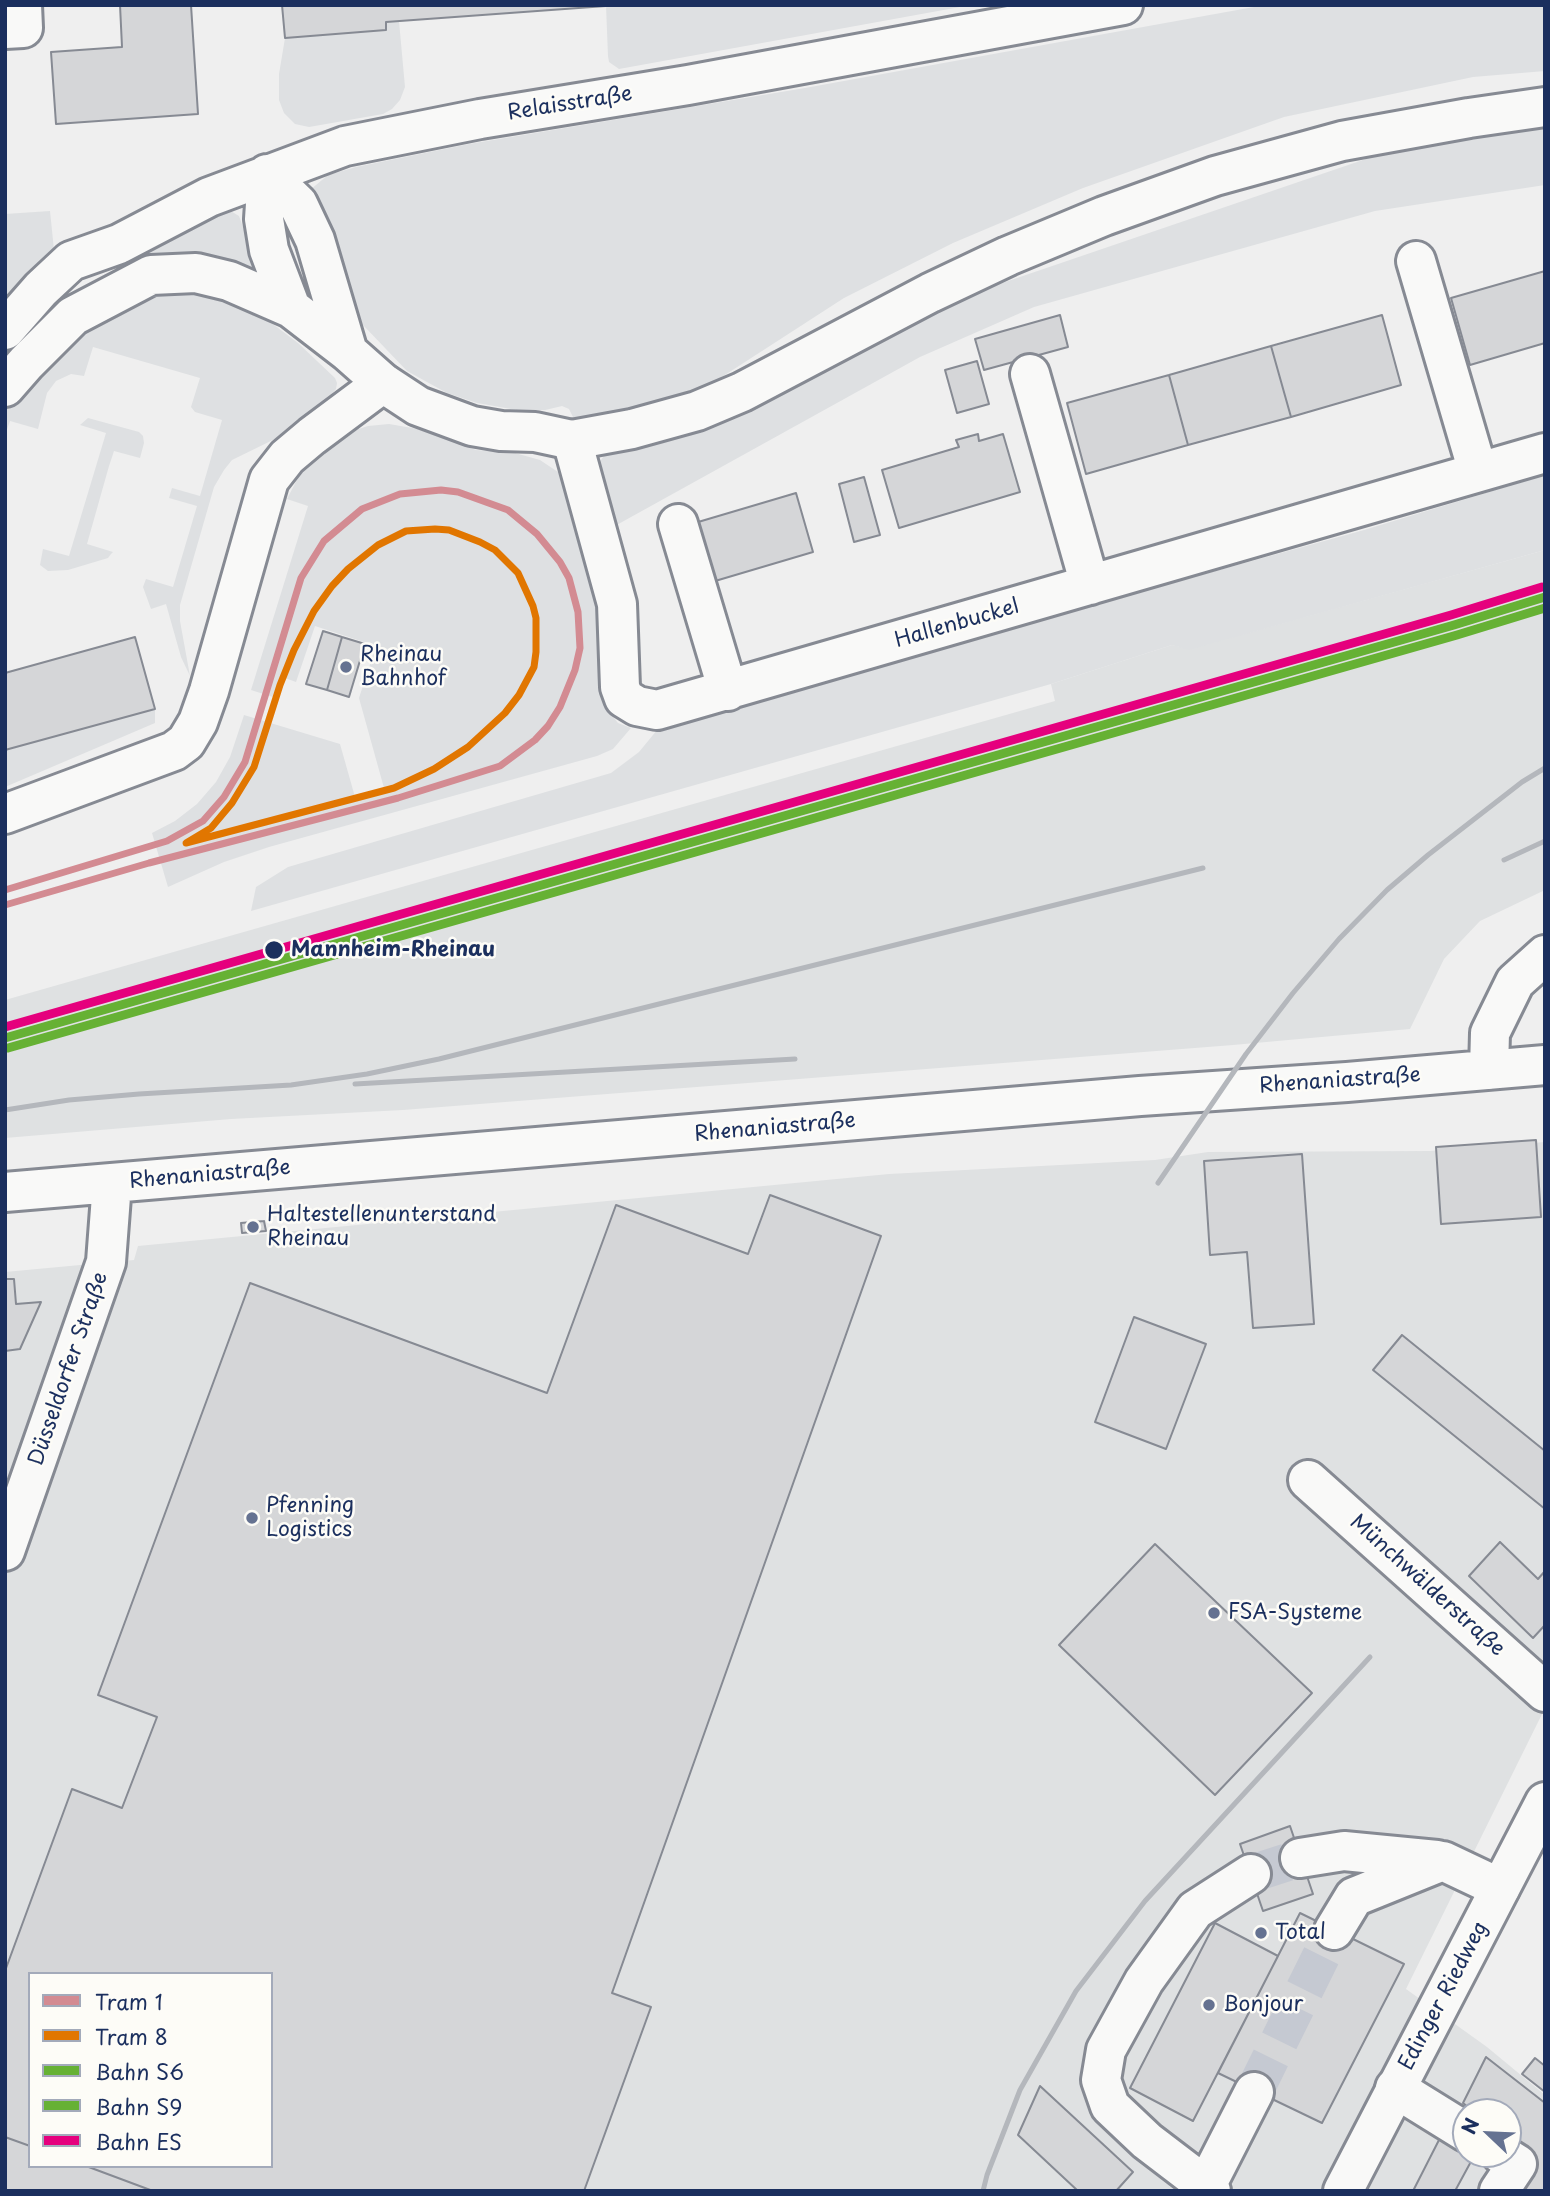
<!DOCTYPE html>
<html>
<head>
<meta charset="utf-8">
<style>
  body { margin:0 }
  #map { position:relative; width:1550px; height:2196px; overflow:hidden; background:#efefef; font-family:"Playpen Sans",sans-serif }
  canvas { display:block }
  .frame { position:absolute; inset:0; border:7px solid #1b2f5e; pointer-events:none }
  .legend { position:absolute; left:28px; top:1972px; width:245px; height:196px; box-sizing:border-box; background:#fdfcf7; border:2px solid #a3aaba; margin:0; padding:9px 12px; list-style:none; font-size:21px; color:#1b2f5e }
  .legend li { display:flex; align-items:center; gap:14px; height:35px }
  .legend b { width:35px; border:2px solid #a3aaba }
  .north { position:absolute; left:1452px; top:2098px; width:70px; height:70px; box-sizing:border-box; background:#fdfcf7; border:2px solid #a3aaba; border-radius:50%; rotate:293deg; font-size:19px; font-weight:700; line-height:28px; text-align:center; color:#1b2f5e }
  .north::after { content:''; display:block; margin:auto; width:24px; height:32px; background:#657291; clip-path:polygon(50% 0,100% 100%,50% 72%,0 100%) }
</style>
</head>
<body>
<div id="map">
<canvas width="1550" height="2196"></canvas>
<div class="frame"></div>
<ul class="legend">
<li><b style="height:9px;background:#d38b92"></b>Tram 1</li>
<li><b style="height:9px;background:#e17600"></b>Tram 8</li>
<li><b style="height:9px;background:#66b134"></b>Bahn S6</li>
<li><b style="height:9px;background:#66b134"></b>Bahn S9</li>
<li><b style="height:9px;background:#e5007d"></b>Bahn ES</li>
</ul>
<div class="north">N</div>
</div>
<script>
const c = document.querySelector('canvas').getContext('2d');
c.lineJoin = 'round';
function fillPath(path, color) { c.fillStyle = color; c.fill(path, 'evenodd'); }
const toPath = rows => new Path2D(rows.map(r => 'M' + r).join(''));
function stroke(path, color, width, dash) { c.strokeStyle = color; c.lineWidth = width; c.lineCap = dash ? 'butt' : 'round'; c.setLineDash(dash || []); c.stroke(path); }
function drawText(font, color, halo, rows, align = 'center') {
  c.font = font + ' "Playpen Sans",sans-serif'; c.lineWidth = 5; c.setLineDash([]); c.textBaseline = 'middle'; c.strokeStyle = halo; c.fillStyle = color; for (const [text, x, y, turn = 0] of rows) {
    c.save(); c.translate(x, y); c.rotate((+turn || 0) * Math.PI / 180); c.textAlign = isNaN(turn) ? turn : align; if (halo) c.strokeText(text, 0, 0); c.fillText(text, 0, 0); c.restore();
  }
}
fillPath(toPath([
  [1545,550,1545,890,1480,921,1444,959,1410,1029,1233,1045,403,1110,231,1119,5,1138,5,1000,1055,701,1051,684,1172,645,1190,649],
  [1545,1142,1545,1708,1406,1989,1487,2047,1545,2095,1545,2191,5,2191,5,1272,134,1260,138,1246,889,1174,1155,1160,1208,1152,1430,1151],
  [30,1974,271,1974,271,2166,30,2166],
  [1466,2112,1508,2112,1508,2154,1466,2154]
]), '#dfe1e2');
fillPath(toPath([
  [606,5,971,5,619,69,609,62,608,56],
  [1265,5,1545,5,1545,71,1473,77,1284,117,1083,188,953,243,844,298,680,404,575,421,569,409,562,406,545,410,517,410,477,403,447,393,407,371,363,325,310,190,328,175,356,167,469,144,805,88],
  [399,21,405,87,400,100,392,109,383,114,309,127,295,124,284,113,279,100,279,74,285,38,386,30,386,22],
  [1545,127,1545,185,1375,211,1034,307,920,357,613,527,601,487,599,463,610,447,935,306,1398,148],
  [229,210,239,216,256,262,255,266,248,267,217,258,174,256,149,257,147,253,150,250],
  [50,211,54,250,5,300,5,214],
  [179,292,205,293,249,306,298,343,335,378,337,383,336,389,326,401,299,423,279,437,232,460,224,470,214,487,180,605,180,621,190,676,181,657,166,604,151,609,143,587,146,579,173,587,197,506,169,498,172,488,200,496,222,420,195,412,191,407,200,378,93,347,84,376,71,374,56,381,47,393,38,429,10,421,5,435,5,406,23,383,75,331,156,293],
  [88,418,139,432,143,436,144,443,140,458,114,451,109,466,87,544,113,552,111,554,108,558,68,570,48,571,40,565,43,549,69,556,106,433,80,425],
  [389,424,418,429,476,450,515,453,540,460,558,472,566,485,599,607,602,630,600,685,606,708,618,723,631,728,613,749,597,756,269,847,224,862,168,887,152,833,175,821,197,804,216,782,230,757,244,715,340,744,355,797,384,788,359,698,376,646,315,626,296,682,285,678,276,698,251,690,308,506,287,499,302,470,320,449,343,434,368,426],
  [1545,475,1545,550,1189,650,1172,645,1051,684,251,911,256,887,288,867,611,773,639,752,662,724,1364,530],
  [155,709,155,723,5,787,5,750]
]), '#dee0e2');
const building = toPath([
  [120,5,191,5,198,114,56,124,51,52,122,47,120,5],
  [282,5,606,5,606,6,386,22,386,30,285,38,282,5],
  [1545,271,1545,343,1470,365,1451,298,1545,271],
  [1060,315,1068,347,984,370,975,339,1060,315],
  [1382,315,1401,385,1291,417,1271,346,1382,315],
  [1271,346,1291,417,1188,445,1169,375,1271,346],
  [977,361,989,404,957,413,945,370,977,361],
  [1169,375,1188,445,1086,474,1067,403,1169,375],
  [978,434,979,441,1003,434,1020,492,899,528,882,470,959,447,956,440,978,434],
  [864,477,880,535,854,542,839,484,864,477],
  [796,493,813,552,705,584,688,525,796,493],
  [323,631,342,637,327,690,306,684,323,631],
  [135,637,155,709,5,750,5,673,135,637],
  [342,637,365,644,349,697,327,690,342,637],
  [1536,1140,1541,1217,1441,1224,1436,1147,1536,1140],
  [1302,1154,1314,1324,1253,1328,1247,1252,1210,1255,1204,1161,1302,1154],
  [770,1195,881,1236,612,1993,651,2007,584,2191,153,2191,86,2166,271,2166,271,1974,30,1974,30,2146,5,2137,5,1971,72,1789,122,1808,157,1717,98,1695,250,1283,547,1393,616,1205,748,1254,770,1195],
  [264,1221,266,1231,242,1233,241,1223,264,1221],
  [5,1279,14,1279,16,1304,41,1302,20,1349,5,1351,5,1279],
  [1134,1317,1206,1344,1166,1449,1095,1422,1134,1317],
  [1402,1335,1545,1451,1545,1509,1373,1370,1402,1335],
  [1500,1542,1538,1579,1545,1571,1545,1625,1533,1638,1469,1576,1500,1542],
  [1155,1544,1312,1693,1215,1795,1059,1645,1155,1544],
  [1290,1826,1313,1894,1263,1911,1240,1844,1290,1826],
  [1300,1913,1404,1964,1322,2123,1218,2073,1300,1913],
  [1215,1923,1278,1956,1193,2121,1130,2088,1215,1923],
  [1486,2057,1545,2103,1545,2191,1516,2191,1536,2162,1508,2140,1508,2112,1474,2112,1463,2103,1486,2057],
  [1535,2058,1545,2066,1545,2092,1522,2074,1535,2058],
  [1040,2086,1133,2172,1116,2191,1078,2191,1018,2135,1040,2086],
  [5,2137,30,2146,30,2166,86,2166,153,2191,5,2191,5,2137],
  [1440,2138,1466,2152,1466,2154,1474,2156,1455,2191,1413,2191,1440,2138]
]);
fillPath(building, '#d5d6d8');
stroke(building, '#868a93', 2);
stroke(toPath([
  [1251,1874,1300,1858],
  [1254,2092,1334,1930]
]), '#c5c9d2', 38, [38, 19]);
const minor = toPath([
  [5,29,23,28,22,5],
  [1416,261,1478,472],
  [1030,374,1090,585],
  [572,440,617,604,620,687,624,698,637,706,657,710,1545,453],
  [678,524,728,691],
  [5,814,174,751,186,742,198,722,209,691,269,480,287,457,312,436,383,383],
  [1489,1070,1490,1033,1515,982,1545,955],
  [5,1192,1140,1096,1347,1082,1545,1065],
  [1308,1480,1545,1692],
  [5,1551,106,1262,112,1183],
  [1300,1858,1344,1851,1437,1860],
  [1334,1930,1354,1897,1443,1861,1500,1888],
  [1395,2088,1466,2132],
  [1206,2186,1147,2141,1110,2106,1101,2080,1106,2050,1144,1981,1195,1910,1251,1874],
  [1211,2191,1206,2186,1254,2092],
  [1499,2191,1517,2164,1501,2154]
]);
const major = toPath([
  [267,174,298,204,315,240,348,352],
  [267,174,264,219,269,250,291,308],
  [5,330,41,289,71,261,119,244,209,197,345,146,480,119,688,85,1123,5],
  [5,387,26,363,73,316,151,275,196,273,229,281,291,308,348,352,383,383,418,406,472,426,501,431,535,432,572,440],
  [1343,2191,1545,1802]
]);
const highway = toPath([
  [572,440,632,429,697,411,742,392,930,293,1008,256,1104,216,1215,176,1342,141,1469,118,1545,107]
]);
stroke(minor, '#868a93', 44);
stroke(major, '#868a93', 44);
stroke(highway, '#868a93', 44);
stroke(minor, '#f9f9f8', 38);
stroke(major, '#f9f9f8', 38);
stroke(highway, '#f9f9f8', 38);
stroke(toPath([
  [1504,860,1545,841],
  [355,1084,795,1059],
  [5,1110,69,1100,139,1094,291,1085,367,1074,439,1059,1203,868],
  [1158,1183,1246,1054,1293,993,1339,939,1387,890,1428,855,1522,782,1545,768],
  [983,2191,987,2175,1020,2090,1076,1991,1145,1901,1370,1657]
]), '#b4b7bc', 5);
stroke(toPath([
  [5,1038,1454,625,1545,597]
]), '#66b134', 9);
stroke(toPath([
  [8,1048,1457,635,1545,608]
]), '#66b134', 9);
stroke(toPath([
  [5,1027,1451,615,1542,587]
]), '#e5007d', 9);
stroke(toPath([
  [5,890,167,841,203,821,224,797,245,762,301,578,324,541,362,509,400,494,441,490,458,492,508,510,537,534,560,562,569,578,578,612,580,648,575,670,560,707,548,726,535,740,500,766,398,798,149,863,5,905]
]), '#d38b92', 7);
stroke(toPath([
  [435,529,449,530,480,542,495,550,518,573,533,606,536,618,536,652,534,667,519,695,505,713,468,747,434,769,394,788,186,843,211,828,232,803,254,767,280,685,294,650,314,611,332,586,348,569,378,545,406,531,435,529]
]), '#e17600', 7);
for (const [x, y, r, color] of [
  [346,667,7,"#657291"],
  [274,950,10,"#1b2f5e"],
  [253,1227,7,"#657291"],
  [252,1518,7,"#657291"],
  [1214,1613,7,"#657291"],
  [1261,1933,7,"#657291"],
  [1209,2005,7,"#657291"]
]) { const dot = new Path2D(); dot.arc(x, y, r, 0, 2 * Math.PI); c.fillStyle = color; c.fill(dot); stroke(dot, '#fdfcf7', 2.5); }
drawText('21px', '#1b2f5e', '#fdfcf7', [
  ["Relaisstraße",570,104,-9],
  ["Hallenbuckel",957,624,-16],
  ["Rhenaniastraße",1340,1081,-4],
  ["Rhenaniastraße",775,1128,-5],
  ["Rhenaniastraße",210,1175,-5],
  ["Düsseldorfer Straße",69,1369,-71],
  ["Münchwälderstraße",1427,1586,42],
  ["Edinger Riedweg",1444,1996,-62]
]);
drawText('21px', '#1b2f5e', '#fdfcf7', [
  ["Rheinau",360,655],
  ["Bahnhof",360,679],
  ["Haltestellenunterstand",267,1215],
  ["Rheinau",267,1239],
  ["Pfenning",266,1506],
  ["Logistics",266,1530],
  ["FSA-Systeme",1228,1613],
  ["Total",1275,1933],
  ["Bonjour",1223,2005]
], 'left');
drawText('bold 21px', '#1b2f5e', '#fdfcf7', [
  ["Mannheim-Rheinau",291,950]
], 'left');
</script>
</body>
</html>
